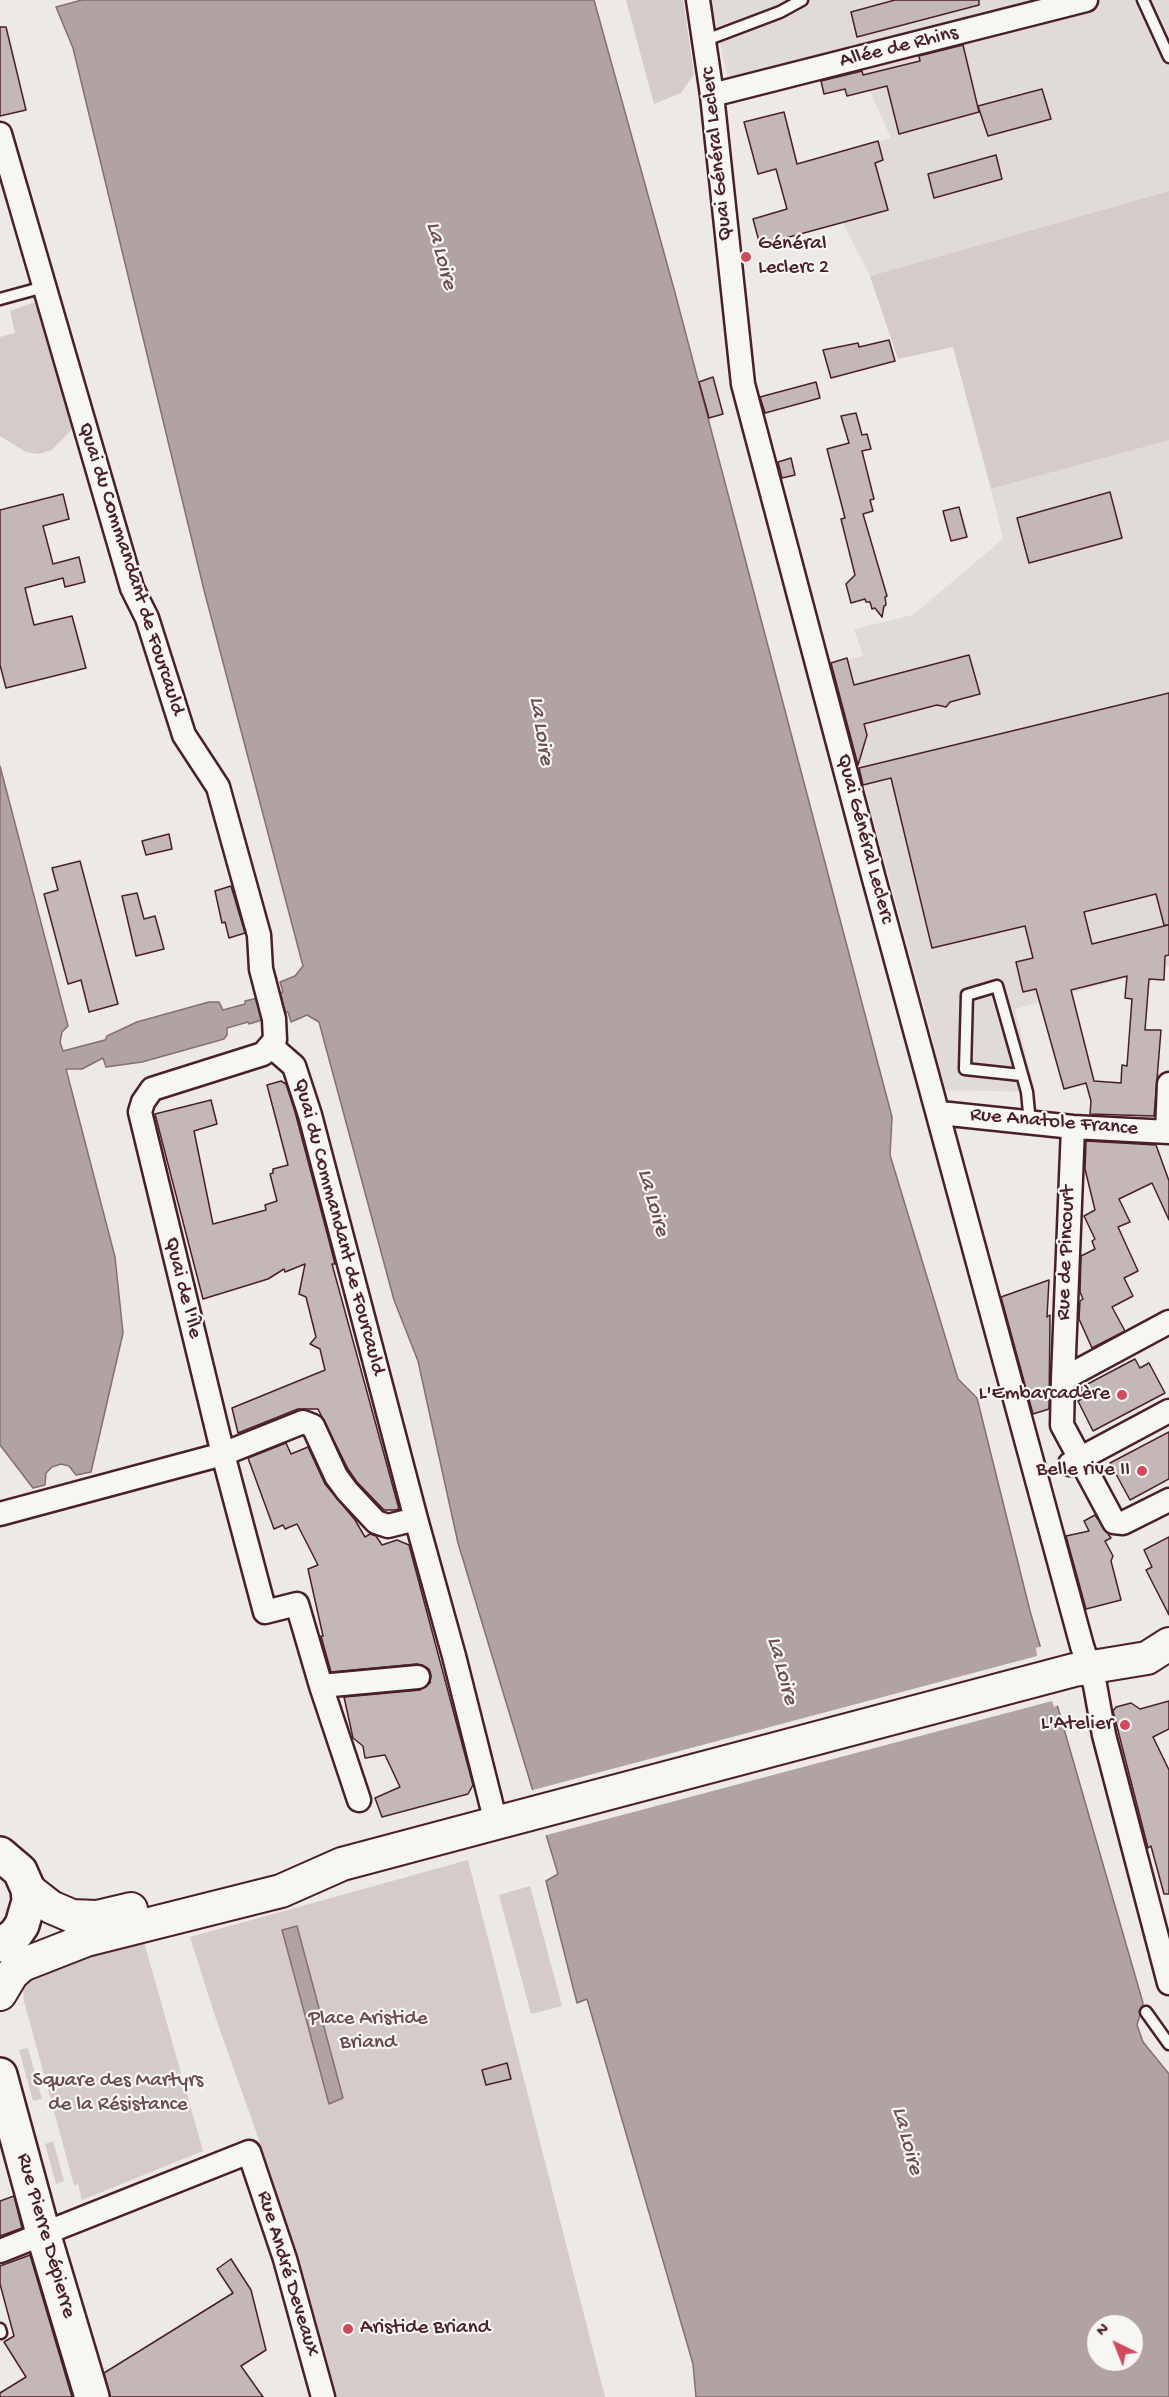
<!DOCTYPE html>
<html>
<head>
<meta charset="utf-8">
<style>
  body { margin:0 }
  #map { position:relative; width:1169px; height:2397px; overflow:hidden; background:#ece9e6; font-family:"Gochi Hand",sans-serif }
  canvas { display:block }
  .north { position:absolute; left:1085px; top:2313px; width:60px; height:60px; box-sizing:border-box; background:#f6f6f2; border:2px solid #b1a0a2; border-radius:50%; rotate:317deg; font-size:16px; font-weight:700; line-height:24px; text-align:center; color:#4a1f2b }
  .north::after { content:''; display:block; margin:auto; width:21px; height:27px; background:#d1495b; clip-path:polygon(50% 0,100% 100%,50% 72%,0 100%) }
</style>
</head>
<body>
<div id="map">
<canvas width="1169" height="2397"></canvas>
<div class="north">N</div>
</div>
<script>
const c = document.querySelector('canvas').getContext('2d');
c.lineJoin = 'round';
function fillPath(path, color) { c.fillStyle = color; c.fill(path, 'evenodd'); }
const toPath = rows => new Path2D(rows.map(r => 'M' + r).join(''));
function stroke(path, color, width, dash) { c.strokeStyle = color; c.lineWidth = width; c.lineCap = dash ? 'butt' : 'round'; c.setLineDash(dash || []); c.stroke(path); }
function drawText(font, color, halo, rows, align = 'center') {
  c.font = font + ' "Gochi Hand",sans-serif'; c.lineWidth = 4.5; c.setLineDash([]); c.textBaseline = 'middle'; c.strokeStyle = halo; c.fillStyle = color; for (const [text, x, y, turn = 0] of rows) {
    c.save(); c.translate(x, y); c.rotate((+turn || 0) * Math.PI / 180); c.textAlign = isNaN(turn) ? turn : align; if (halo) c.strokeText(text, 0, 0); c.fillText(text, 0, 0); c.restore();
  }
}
fillPath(toPath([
  [711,0,1169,0,1169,191,870,276,811,160,891,138,852,52,729,85],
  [1169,440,1169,966,1015,1009,1035,1092,943,1090,931,1033,831,663,863,656,854,629,913,615,1003,539,991,489]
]), '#e0dad8');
fillPath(toPath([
  [626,0,683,0,694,74,681,93,654,104],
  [1169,191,1169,440,991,489,953,347,898,359,870,276],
  [35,302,73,428,52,450,38,454,26,452,0,436,0,337,15,333,10,311],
  [468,1860,605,2397,332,2397,270,2171,214,2013,190,1937],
  [530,1886,562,2006,531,2014,499,1895],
  [144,1942,203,2151,82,2200,78,2184,74,2185,24,2001,23,1989,29,1979,43,1970],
  [28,2048,42,2099,33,2101,19,2050],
  [53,2141,64,2181,56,2184,45,2144]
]), '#d4cbca');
const water = toPath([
  [82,0,594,0,674,289,892,1117,890,1155,958,1379,977,1398,1030,1611,1143,2003,1137,2025,1143,2042,1169,2074,1169,2397,696,2397,693,2364,587,1999,577,2003,546,1881,558,1874,458,1543,418,1361,394,1300,319,1022,307,1015,291,1022,288,1012,249,1024,248,1022,227,1028,227,1035,224,1039,142,1062,106,1067,103,1058,82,1069,66,1069,115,1257,123,1333,91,1472,76,1475,69,1466,61,1464,52,1467,46,1473,45,1485,33,1488,0,1445,0,766,68,1026,62,1032,60,1042,63,1051,105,1040,107,1036,137,1022,209,1002,219,1002,223,1010,245,1004,245,1001,283,992,280,982,295,976,303,966,204,590,73,48,56,7,82,0],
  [1097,2325,1133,2325,1133,2361,1097,2361,1097,2325],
  [297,1926,343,2098,329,2104,282,1930,297,1926]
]);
fillPath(water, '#b1a2a3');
stroke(water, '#886e73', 1.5);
fillPath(toPath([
  [1043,1646,1059,1705,1054,1707,1052,1701,543,1836,529,1791,1037,1656,1036,1648]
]), '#ece9e6');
const building = toPath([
  [895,0,979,0,979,5,857,37,851,12,895,0],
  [0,27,6,27,26,110,0,116,0,27],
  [963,45,979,112,899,134,887,86,847,96,845,89,824,94,821,81,862,71,863,75,920,61,919,56,963,45],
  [1042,89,1051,119,988,136,978,106,1042,89],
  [784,112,797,164,878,141,883,160,875,163,888,210,760,245,753,219,787,209,776,169,758,174,744,122,784,112],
  [996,155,1002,179,934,198,928,174,996,155],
  [889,340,895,361,831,378,823,350,858,343,859,347,889,340],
  [713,377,723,414,709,418,699,382,713,377],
  [816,382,820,398,765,413,760,397,816,382],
  [856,413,862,435,867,434,871,449,862,451,874,499,870,500,873,511,863,514,887,596,885,597,886,605,884,606,882,617,875,608,872,609,870,602,866,602,865,599,851,603,846,584,855,575,841,519,845,518,827,449,849,443,841,416,856,413],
  [791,458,795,475,782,478,778,462,791,458],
  [1110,492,1122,538,1029,563,1017,518,1110,492],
  [63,494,69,519,43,526,53,564,79,557,85,582,65,587,63,578,25,588,34,625,72,616,86,668,6,688,0,665,0,510,63,494],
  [959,507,967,537,951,541,943,511,959,507],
  [969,655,980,694,950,702,946,707,937,705,864,724,867,735,858,765,831,663,847,658,854,685,969,655],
  [1169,693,1169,955,1165,956,1164,980,1149,979,1145,1030,1161,1030,1154,1116,1090,1114,1091,1101,1086,1083,1064,1089,1036,989,1023,992,1016,962,1033,958,1025,926,932,948,891,778,863,785,859,768,1169,693],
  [1156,894,1164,925,1168,925,1092,944,1084,912,1156,894],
  [1127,976,1125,998,1132,999,1127,1066,1122,1065,1121,1083,1094,1081,1071,990,1127,976],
  [169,834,172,849,146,855,142,841,169,834],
  [80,861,118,1004,89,1012,81,980,68,984,44,894,58,890,52,868,80,861],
  [231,886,245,933,229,938,225,922,222,923,215,891,231,886],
  [137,893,144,919,155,916,164,949,136,956,122,896,137,893],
  [281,1081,286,1084,295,1112,327,1233,335,1264,332,1264,399,1509,395,1510,384,1510,357,1482,348,1469,318,1409,298,1409,238,1433,232,1408,325,1370,320,1349,310,1344,316,1337,306,1297,299,1294,305,1264,285,1272,284,1269,268,1279,203,1299,155,1114,211,1100,217,1124,194,1131,213,1224,266,1210,265,1205,277,1201,270,1174,273,1173,273,1169,288,1165,267,1085,281,1081],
  [1086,1141,1156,1145,1169,1181,1169,1220,1152,1183,1119,1199,1130,1222,1118,1227,1138,1271,1124,1278,1133,1296,1112,1307,1125,1331,1092,1348,1079,1319,1080,1301,1083,1299,1080,1292,1081,1256,1095,1249,1092,1241,1095,1239,1084,1216,1095,1210,1085,1169,1086,1141],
  [1049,1280,1047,1317,1050,1315,1049,1409,1033,1414,1001,1297,1049,1280],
  [1135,1359,1140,1368,1149,1363,1165,1393,1093,1431,1078,1401,1085,1397,1080,1388,1135,1359],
  [1169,1432,1169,1479,1130,1500,1110,1463,1169,1432],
  [286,1443,291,1454,308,1447,325,1484,355,1520,365,1537,370,1534,376,1536,382,1545,397,1540,409,1545,473,1785,468,1794,382,1817,375,1798,400,1787,385,1755,365,1758,363,1746,353,1738,344,1697,420,1690,430,1683,431,1675,429,1669,417,1664,331,1672,321,1636,323,1636,308,1569,318,1565,297,1524,285,1529,283,1525,274,1529,248,1458,286,1443],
  [1095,1515,1111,1538,1105,1541,1113,1556,1111,1561,1121,1600,1086,1609,1066,1536,1089,1531,1084,1521,1095,1515],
  [1169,1537,1169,1615,1146,1570,1152,1567,1144,1550,1169,1537],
  [1169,1701,1169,1729,1153,1737,1169,1770,1169,1894,1164,1894,1151,1846,1148,1848,1113,1711,1116,1707,1131,1703,1140,1709,1169,1701],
  [507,2063,511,2079,486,2085,482,2070,507,2063],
  [14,2196,22,2228,0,2236,0,2201,14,2196],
  [30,2255,72,2397,0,2397,0,2393,26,2377,4,2342,14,2336,0,2284,0,2266,30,2255],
  [231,2259,251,2290,266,2350,241,2366,263,2397,110,2397,104,2373,233,2293,217,2269,231,2259]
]);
fillPath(building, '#c4b7b7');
stroke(building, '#4a1f2b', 1.5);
const lane = toPath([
  [1143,0,1169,57],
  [706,40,780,12,802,0],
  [0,299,44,287],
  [1021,1075,965,1069,967,995,997,986,1027,1092,1030,1123],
  [1146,2012,1169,2044],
  [0,2329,1,2333]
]);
const street = toPath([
  [698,0,712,95,743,384,874,879,1082,1646,1095,1685,1104,1735,1169,1983],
  [712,95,1086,0],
  [0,134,132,588,147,618,184,735,218,787,259,935,261,969,274,1019,275,1040,263,1054,152,1089,143,1102,140,1112,223,1454,265,1612,297,1604,321,1686,418,1677],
  [271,1046,294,1066,310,1115,416,1519,454,1656,496,1823],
  [940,1113,1073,1127,1169,1132],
  [1167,1132,1169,1084],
  [1169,1322,1063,1379,1062,1425,1114,1522,1123,1523,1169,1500],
  [1063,1379,1073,1127],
  [1070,1464,1169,1411],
  [0,1514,223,1454,303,1422,313,1426,336,1476,347,1491,376,1522,388,1526,416,1519],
  [321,1686,359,1800],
  [0,2251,249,2152,285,2259,323,2397]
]);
const secondary = toPath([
  [28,1889,51,1907,72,1916,97,1917,131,1909],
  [0,1994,12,1974,22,1965,86,1940,281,1891,342,1864,496,1823,1074,1670,1147,1658,1169,1644]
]);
const primary = toPath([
  [0,1854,20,1871,28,1889,29,1901,22,1925,15,1935,0,1945],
  [0,2075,43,2233,92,2397]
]);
stroke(lane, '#4a1f2b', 15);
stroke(street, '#4a1f2b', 27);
stroke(secondary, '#4a1f2b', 36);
stroke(primary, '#4a1f2b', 38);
stroke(lane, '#f6f6f2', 10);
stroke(street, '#f6f6f2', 22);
stroke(secondary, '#f6f6f2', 32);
stroke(primary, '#f6f6f2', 33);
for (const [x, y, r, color] of [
  [746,257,6,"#d1495b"],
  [1122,1395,6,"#d1495b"],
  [1142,1471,6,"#d1495b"],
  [1125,1725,6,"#d1495b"],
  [348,2329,6,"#d1495b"]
]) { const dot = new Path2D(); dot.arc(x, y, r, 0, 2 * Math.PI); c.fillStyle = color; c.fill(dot); stroke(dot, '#f6f6f2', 2); }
drawText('21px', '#4a1f2b', '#f6f6f2', [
  ["Allée de Rhins",899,48,-14],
  ["Quai Général Leclerc",718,154,-96],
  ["Quai du Commandant de Fourcauld",130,569,72],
  ["Quai Général Leclerc",864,839,75],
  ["Rue Anatole France",1054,1123,5],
  ["Quai du Commandant de Fourcauld",338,1227,75],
  ["Rue de Pincourt",1067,1253,-88],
  ["Quai de l'Île",182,1288,76],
  ["Rue Pierre Dépierre",45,2236,74],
  ["Rue André Deveaux",287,2274,73]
]);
drawText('21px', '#4a1f2b', '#f6f6f2', [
  ["Général",758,245,"left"],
  ["Leclerc 2",758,269,"left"],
  ["L'Embarcadère",1110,1395],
  ["Belle rive II",1130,1471],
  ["L'Atelier",1113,1725],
  ["Aristide Briand",360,2329,"left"]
], 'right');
drawText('21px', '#6c4a53', '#f6f6f2', [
  ["Place Aristide",368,2020],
  ["Briand",368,2044],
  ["Square des Martyrs",118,2082],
  ["de la Résistance",118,2106]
]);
drawText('italic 22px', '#6e4d55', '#f6f6f2', [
  ["La Loire",440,256,75],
  ["La Loire",540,731,81],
  ["La Loire",652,1203,74],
  ["La Loire",781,1671,75],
  ["La Loire",906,2141,75]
]);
</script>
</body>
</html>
